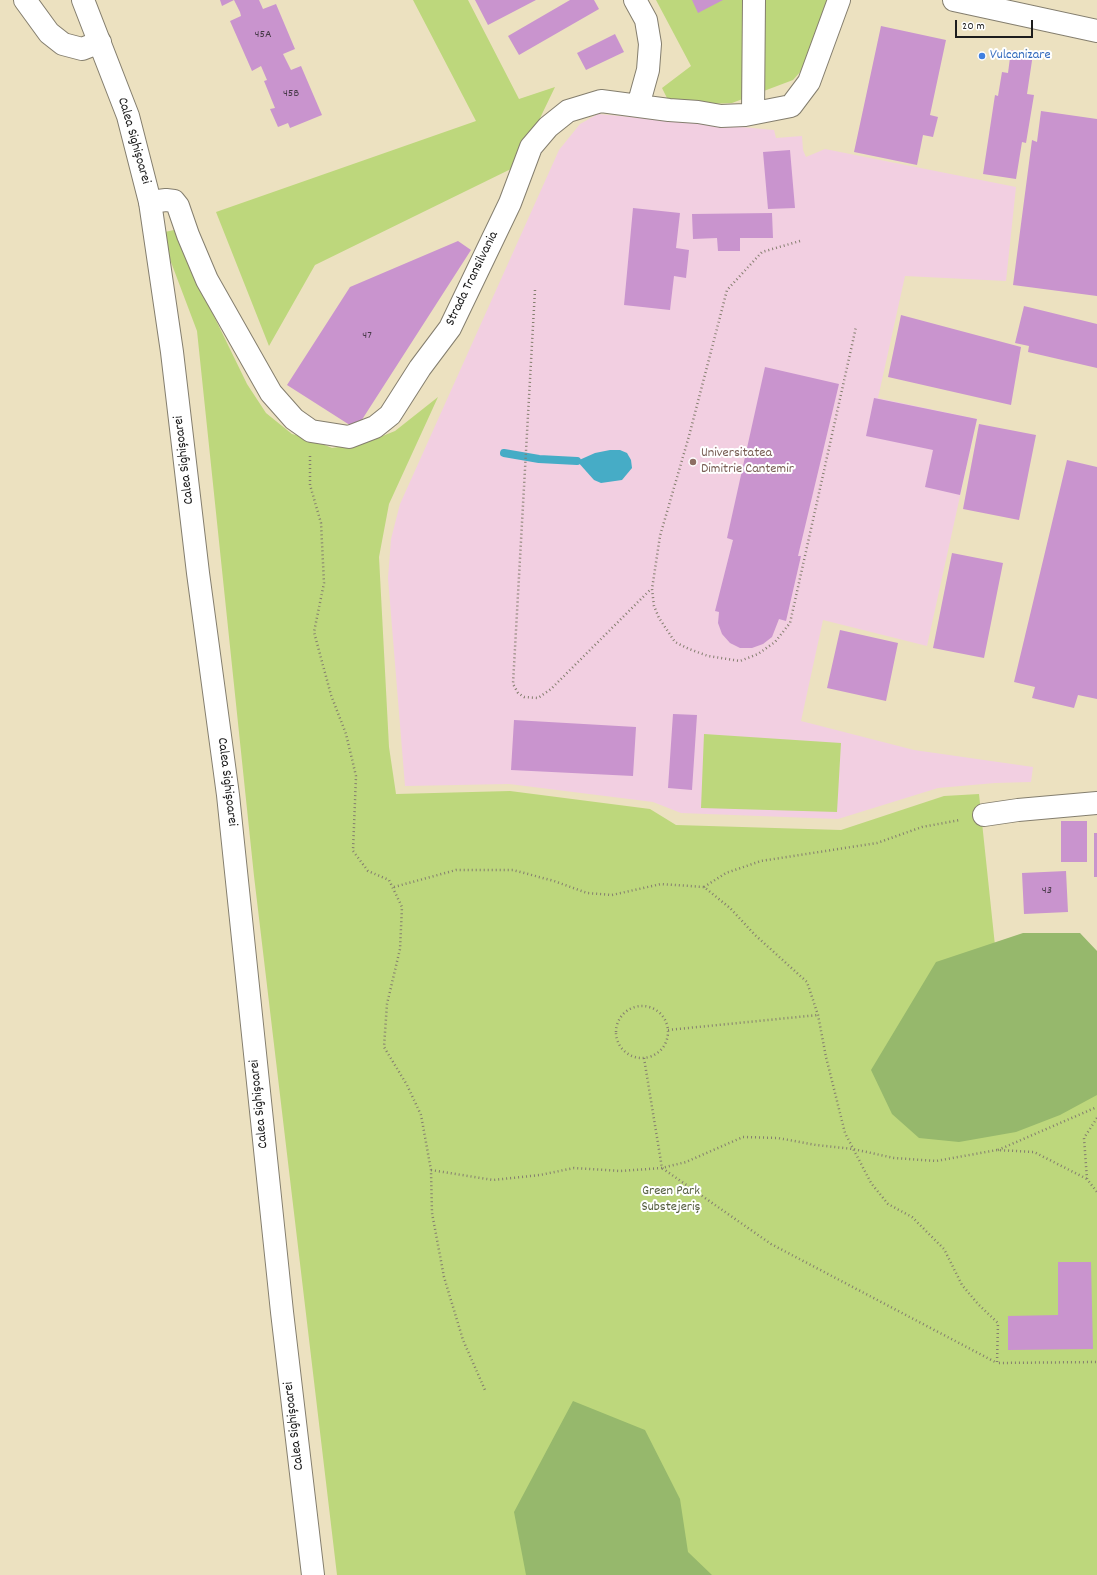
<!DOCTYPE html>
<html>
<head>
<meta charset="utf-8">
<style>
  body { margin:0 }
  #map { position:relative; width:1097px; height:1575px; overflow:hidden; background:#ece1c0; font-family:Dekko,sans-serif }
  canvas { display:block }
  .scale { position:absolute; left:955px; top:20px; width:78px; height:18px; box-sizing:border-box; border:2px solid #1c1c1c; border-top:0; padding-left:5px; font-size:12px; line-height:14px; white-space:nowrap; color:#1c1c1c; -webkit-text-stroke:3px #fff; paint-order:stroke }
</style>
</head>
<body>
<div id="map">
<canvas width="1097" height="1575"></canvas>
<div class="scale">20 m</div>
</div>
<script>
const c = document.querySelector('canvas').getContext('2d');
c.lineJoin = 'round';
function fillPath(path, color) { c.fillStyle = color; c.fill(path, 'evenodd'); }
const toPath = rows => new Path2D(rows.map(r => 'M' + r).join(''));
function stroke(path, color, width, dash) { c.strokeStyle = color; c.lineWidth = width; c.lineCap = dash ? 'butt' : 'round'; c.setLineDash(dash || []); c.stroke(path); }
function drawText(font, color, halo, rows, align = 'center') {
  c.font = font + ' Dekko,sans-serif'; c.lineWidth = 4; c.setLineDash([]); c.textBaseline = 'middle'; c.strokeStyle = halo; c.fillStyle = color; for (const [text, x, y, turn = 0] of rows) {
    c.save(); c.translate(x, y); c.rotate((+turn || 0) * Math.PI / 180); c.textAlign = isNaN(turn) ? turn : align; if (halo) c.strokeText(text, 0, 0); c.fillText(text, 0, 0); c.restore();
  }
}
fillPath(toPath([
  [598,114,774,130,776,138,802,136,803,150,806,157,825,149,1016,187,1006,281,905,276,878,398,977,419,927,646,823,620,801,721,914,750,1033,767,1031,782,995,783,938,788,838,819,681,813,653,802,509,784,405,786,388,578,391,539,400,504,559,150,580,124]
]), '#f2cfe1');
fillPath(toPath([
  [413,0,468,0,519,99,555,87,517,166,315,265,269,346,216,212,476,121],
  [656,0,836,0,801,71,793,80,732,103,708,104,668,100,662,88,691,66],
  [174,230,191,269,247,384,266,413,292,434,310,439,332,448,365,443,395,431,438,397,389,504,379,557,389,747,396,794,510,791,650,809,676,825,841,830,944,796,979,794,998,974,1097,1091,1097,1575,337,1575,254,876,197,331,160,233],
  [704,734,841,743,837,812,701,808]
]), '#bdd77c');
fillPath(toPath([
  [1023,933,1080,933,1097,951,1097,1095,1060,1115,1016,1132,959,1142,919,1138,892,1114,871,1070,936,962],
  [573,1401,645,1430,680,1499,688,1552,712,1575,526,1575,514,1512]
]), '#96b86c');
fillPath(toPath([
  [610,450,620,450,627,453,631,460,632,468,622,480,601,483,594,480,577,461,595,453]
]), '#46acc6');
stroke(toPath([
  [504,453,539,459,577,461]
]), '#46acc6', 8);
fillPath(toPath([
  [220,0,259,0,263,9,276,4,295,49,283,54,291,70,301,66,322,115,290,128,288,123,278,127,270,109,275,108,264,81,267,80,261,66,252,71,230,21,241,16,240,12,234,0,222,6],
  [475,0,536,0,488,25],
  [570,0,594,0,599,9,519,55,508,36],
  [692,0,723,0,698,13],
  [881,26,946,40,930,115,938,117,933,137,923,135,917,165,854,152],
  [615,34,624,52,586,70,577,53],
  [1011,50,1033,54,1027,94,1034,95,1026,143,1022,142,1016,179,983,174,995,95,998,96,1002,72,1008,73],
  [1041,111,1097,119,1097,296,1013,285,1032,140,1037,142],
  [790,150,795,208,768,209,763,152],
  [633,208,680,213,676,248,689,250,686,278,674,276,670,310,624,305],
  [772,213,773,238,740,238,740,251,718,251,717,238,693,239,692,214],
  [458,241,471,250,356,429,287,385,350,287],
  [1024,306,1097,324,1097,368,1028,352,1029,346,1015,343],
  [901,315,1021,347,1011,405,888,377],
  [765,367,839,384,798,556,801,556,786,621,779,619,772,637,763,644,752,648,740,648,730,643,722,634,718,623,719,612,715,611,733,540,727,538],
  [874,398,977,419,960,495,925,487,933,450,866,436],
  [979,424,1036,435,1019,520,963,509],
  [1067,460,1097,467,1097,699,1078,695,1074,708,1032,698,1035,687,1014,682],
  [952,553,1003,563,984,658,933,648],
  [840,630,898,643,886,701,827,688],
  [673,714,697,715,692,790,668,788],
  [514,720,636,727,633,776,511,770],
  [1061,821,1087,821,1087,862,1061,862],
  [1094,833,1097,833,1097,877,1094,877],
  [1066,871,1068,912,1024,914,1022,873],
  [1058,1262,1091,1262,1093,1349,1008,1350,1008,1316,1058,1315]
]), '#c994ce');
const minor = toPath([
  [25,0,49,33,63,44,82,49,100,42],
  [635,0,646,20,650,44,648,70,638,106],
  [954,0,1097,31],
  [753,113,754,0],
  [150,202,166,200,174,201,178,206,188,235,207,280,271,393,294,419,311,431,349,437,375,427,390,415,420,368,450,328,510,203,531,147,548,127,568,111,601,101,669,110,698,112,721,116,745,115,791,106,809,82,839,0],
  [984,815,1018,810,1097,803]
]);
const major = toPath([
  [83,0,128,116,150,202,172,352,198,573,228,795,282,1312,313,1575]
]);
stroke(minor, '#847e6e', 24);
stroke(major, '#847e6e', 24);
stroke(toPath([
  [800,241,762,252,727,290,689,436,660,536,652,589,654,606,659,618,675,642,689,649,708,656,740,661,758,654,775,642,790,623,856,327],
  [535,290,513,684,518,693,524,697,538,698,551,689,651,589],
  [310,456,310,485,321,523,324,583,314,632,331,695,346,734,356,776,353,851,368,871,389,880,402,907,400,949,387,1004,384,1047,407,1085,421,1115,431,1170,432,1213,444,1277,463,1340,485,1390],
  [394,887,456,870,513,870,554,881,587,893,612,895,661,884,704,887,730,908,755,935,807,982,818,1015,826,1057,845,1133,871,1183,888,1204,912,1217,944,1249,962,1285,978,1304,998,1323,997,1363,1097,1362],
  [704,887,726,873,761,861,877,843,922,827,960,820],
  '616 1032a26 26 0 1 1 52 0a26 26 0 1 1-52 0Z',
  [668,1030,818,1015],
  [644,1058,662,1168,771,1244,997,1363],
  [1097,1118,1084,1138,1087,1179,1097,1192],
  [998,1150,1097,1107],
  [431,1170,493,1180,540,1175,574,1168,620,1171,662,1168,686,1162,743,1137,778,1138,816,1145,853,1149,894,1158,936,1161,997,1150,1034,1152,1087,1179]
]), '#847e6e', 2.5, [1, 3]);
stroke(minor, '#fff', 22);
stroke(major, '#fff', 22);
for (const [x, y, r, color] of [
  [982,56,4,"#3f7fe0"],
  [693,462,4,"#8d6e63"]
]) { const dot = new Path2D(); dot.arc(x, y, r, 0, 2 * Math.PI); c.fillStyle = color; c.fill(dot); stroke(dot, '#fff', 1.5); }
drawText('12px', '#473a48', null, [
  ["45A",263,35],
  ["45B",291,94],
  ["47",367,336],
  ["43",1047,891]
]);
drawText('14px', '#366cbe', '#fff', [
  ["Vulcanizare",990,56]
], 'left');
drawText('14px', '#1c1c1c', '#fff', [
  ["Calea Sighișoarei",133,141,74],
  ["Strada Transilvania",473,279,-64],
  ["Calea Sighișoarei",185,460,-97],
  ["Calea Sighișoarei",226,782,83],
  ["Calea Sighișoarei",260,1104,-96],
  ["Calea Sighișoarei",295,1426,-97]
]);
drawText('14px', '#785e54', '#fff', [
  ["Universitatea",701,454],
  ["Dimitrie Cantemir",701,470]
], 'left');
drawText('14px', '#545d3e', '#fff', [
  ["Green Park",671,1192],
  ["Substejeriș",671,1208]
]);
</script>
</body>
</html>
